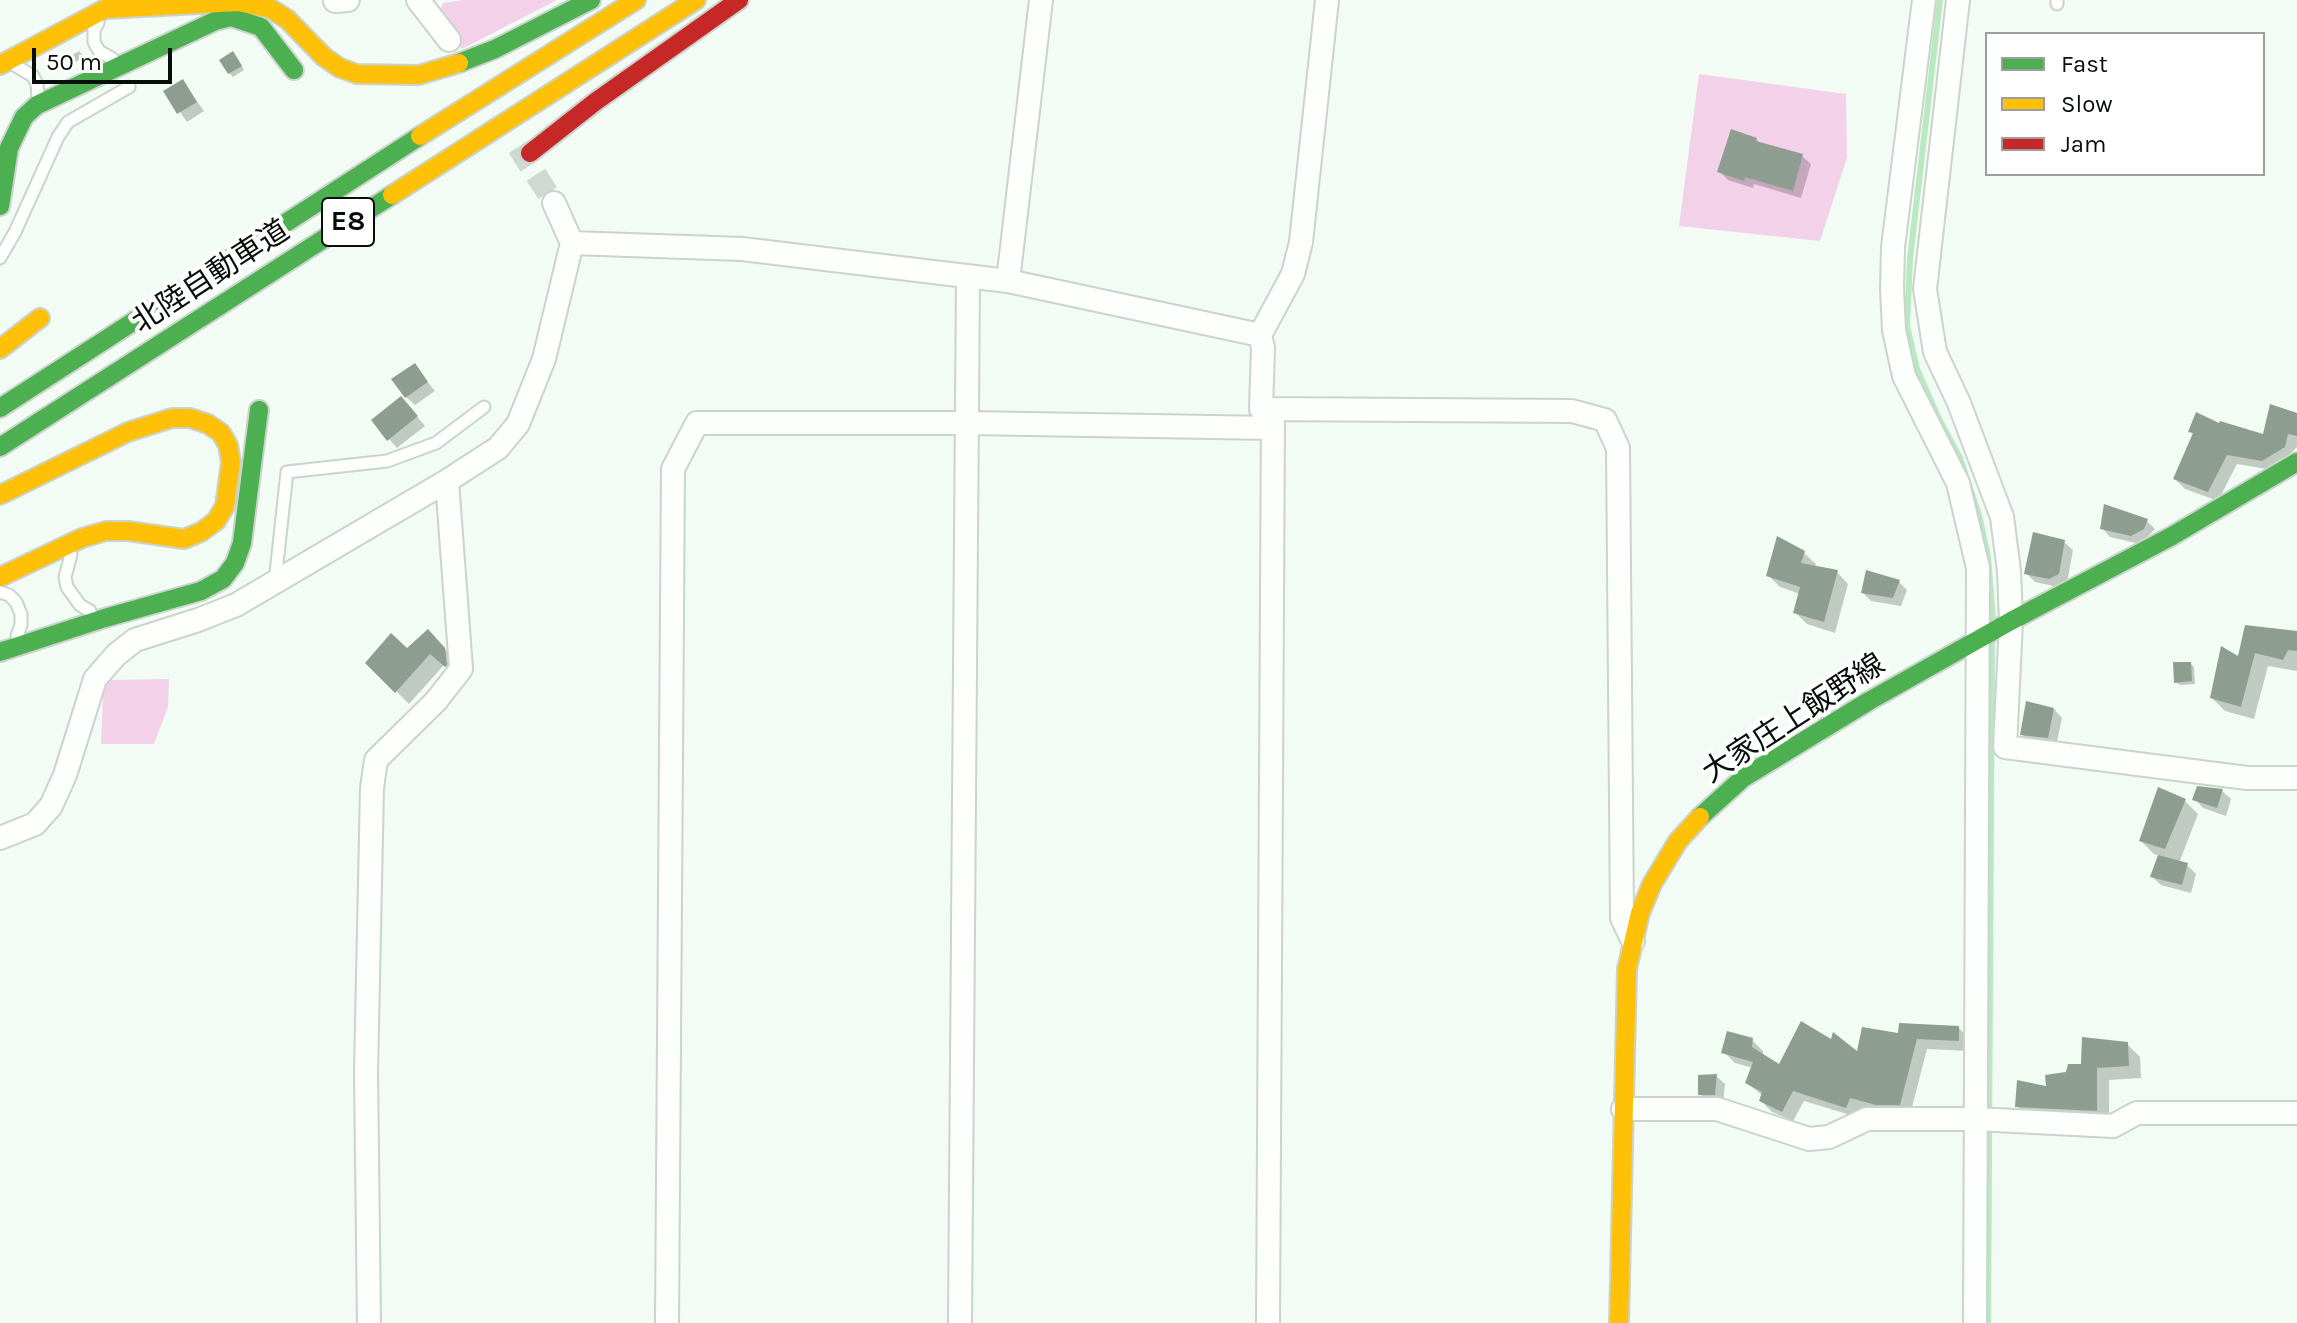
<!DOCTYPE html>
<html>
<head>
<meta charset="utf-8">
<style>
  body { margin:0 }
  #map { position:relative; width:2297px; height:1323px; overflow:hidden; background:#f2fcf4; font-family:Karla,sans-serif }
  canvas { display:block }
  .legend { position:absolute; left:1985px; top:32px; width:280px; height:144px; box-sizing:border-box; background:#fff; border:2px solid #9c9f9d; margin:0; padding:10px 14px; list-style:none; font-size:24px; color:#080e09 }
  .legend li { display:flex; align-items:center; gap:16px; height:40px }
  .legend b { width:40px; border:2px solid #9c9f9d }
  .scale { position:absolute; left:32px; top:48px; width:140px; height:36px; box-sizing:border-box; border:4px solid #080e09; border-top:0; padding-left:10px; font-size:24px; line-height:28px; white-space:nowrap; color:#080e09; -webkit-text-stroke:6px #fff; paint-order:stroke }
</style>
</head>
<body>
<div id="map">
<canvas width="2297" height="1323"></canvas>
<ul class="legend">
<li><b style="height:10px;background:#4caf50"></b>Fast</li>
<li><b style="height:10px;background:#ffc107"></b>Slow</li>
<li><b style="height:10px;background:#c62828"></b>Jam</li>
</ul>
<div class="scale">50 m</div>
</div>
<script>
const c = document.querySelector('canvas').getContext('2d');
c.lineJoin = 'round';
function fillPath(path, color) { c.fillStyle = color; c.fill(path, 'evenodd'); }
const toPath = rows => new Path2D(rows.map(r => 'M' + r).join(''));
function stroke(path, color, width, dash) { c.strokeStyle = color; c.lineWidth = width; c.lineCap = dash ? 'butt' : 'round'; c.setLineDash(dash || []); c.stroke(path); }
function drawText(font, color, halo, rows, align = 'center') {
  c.font = font + ' Karla,"Noto Sans JP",sans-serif'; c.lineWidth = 8; c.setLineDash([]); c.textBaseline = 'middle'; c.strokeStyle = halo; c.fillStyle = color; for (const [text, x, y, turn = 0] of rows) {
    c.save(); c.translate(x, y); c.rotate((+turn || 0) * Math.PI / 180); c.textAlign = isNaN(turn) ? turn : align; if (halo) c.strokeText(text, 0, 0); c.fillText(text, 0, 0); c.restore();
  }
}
fillPath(toPath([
  [463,0,557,0,462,49,439,13,443,3],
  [1699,74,1846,94,1847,158,1820,241,1679,226],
  [169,679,168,707,154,744,101,744,103,694,110,680]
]), '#f3d2e9');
fillPath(toPath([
  [79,51,84,57,72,64,67,58],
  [237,57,244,70,233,77,229,73],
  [183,82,204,111,187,122,166,92],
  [1756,139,1761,144,1802,156,1811,164,1801,198,1754,184,1753,188,1728,180,1720,172],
  [414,365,435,391,415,405,406,397],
  [409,407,425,426,397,448,389,439],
  [2297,415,2297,447,2273,470,2237,464,2218,501,2185,489,2175,479,2194,435,2190,431,2220,426,2265,436],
  [2147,521,2155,529,2140,544,2110,537,2102,528],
  [2064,542,2073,550,2067,583,2058,587,2035,582,2026,573],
  [1804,553,1816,564,1814,568,1837,572,1848,584,1835,633,1807,624,1796,613,1800,594,1780,587,1769,576],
  [1899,582,1907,590,1901,606,1871,601,1863,593],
  [428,631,457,662,456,676,444,665,409,704,368,663,407,651],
  [2297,633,2297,671,2268,666,2254,719,2225,711,2212,698,2239,659],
  [2191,664,2194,667,2195,684,2180,685,2176,682],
  [2054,709,2062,718,2056,746,2031,743,2022,734],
  [2222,791,2231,799,2226,816,2203,808,2195,799],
  [2185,801,2198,814,2179,863,2187,865,2196,874,2191,893,2161,885,2152,877,2160,856,2154,854,2141,841],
  [1959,1028,1969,1039,1969,1051,1927,1049,1910,1115,1889,1115,1861,1108,1857,1117,1804,1101,1793,1121,1772,1112,1761,1101,1763,1096,1747,1083,1753,1068,1735,1063,1724,1052,1752,1040,1763,1051,1763,1056,1780,1066,1858,1054,1900,1036],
  [2127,1044,2140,1057,2141,1078,2109,1080,2109,1123,2030,1119,2017,1106,2067,1074],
  [1716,1076,1725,1084,1723,1103,1708,1103,1700,1094]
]), '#0003');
stroke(toPath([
  [1940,0,1910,259,1907,326,1917,369,1939,419,1960,458,1979,515,1988,556,1993,619],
  [1988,1323,1992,643]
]), '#b9e9c0', 6);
fillPath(toPath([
  [233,51,242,66,228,74,219,60],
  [183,79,197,102,177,114,163,91],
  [1731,129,1757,138,1756,141,1803,154,1793,191,1745,177,1744,181,1717,172],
  [415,363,428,382,405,398,391,379],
  [401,396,418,416,387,441,371,420],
  [2270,404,2297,413,2297,436,2288,434,2285,447,2262,461,2227,455,2208,492,2173,479,2193,433,2188,432,2196,412,2219,423,2220,421,2263,434],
  [2104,504,2148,519,2144,529,2131,536,2100,529],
  [2033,532,2065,540,2059,574,2049,579,2024,574],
  [1777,536,1805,551,1801,563,1838,570,1824,622,1793,613,1800,587,1766,576],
  [1866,570,1900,580,1893,598,1861,593],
  [2245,625,2297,631,2297,651,2288,650,2283,660,2255,653,2241,707,2210,698,2221,646,2238,656],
  [428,629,445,648,447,665,445,667,430,654,395,693,365,663,391,633,407,648],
  [2173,662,2191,662,2192,681,2174,683],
  [2026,701,2054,708,2048,738,2020,735],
  [2197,786,2223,789,2217,808,2192,800],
  [2158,787,2186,799,2165,849,2139,841],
  [2158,855,2188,863,2182,885,2150,877],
  [1801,1021,1831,1039,1833,1032,1857,1051,1862,1027,1898,1033,1899,1023,1959,1026,1959,1041,1917,1039,1900,1105,1876,1105,1850,1098,1846,1108,1793,1091,1782,1112,1759,1101,1762,1092,1745,1083,1753,1062,1721,1053,1727,1031,1753,1038,1752,1047,1779,1064],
  [2082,1037,2128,1042,2129,1066,2097,1068,2097,1111,2015,1107,2017,1080,2046,1086,2045,1075,2066,1072,2068,1064,2081,1064],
  [1717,1074,1715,1095,1698,1095,1698,1075]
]), '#8d9e90');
stroke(toPath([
  [518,147,554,203]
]), '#cfd8d1', 22, [22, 11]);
const lane = toPath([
  [2057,4,2057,0],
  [98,23,94,30,94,42,99,51,113,59],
  [16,66,33,76,37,84,38,98],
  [0,258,15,232,58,137,68,122,129,87],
  [71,555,65,577,67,587,80,605,90,611],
  [275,582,287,472,387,461,436,443,484,407],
  [0,592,9,595,16,602,21,614,21,625,17,636]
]);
const street = toPath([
  [418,0,449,40],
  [1327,0,1301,242,1293,274,1260,335,1263,348,1261,409,1572,411,1605,420,1618,448,1622,918,1633,941],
  [1924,0,1893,247,1892,288,1894,330,1904,376,1958,483,1978,568,1975,1323],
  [1958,0,1925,289,1935,352,1959,403,2002,517,2009,571,2011,621,2005,747,2247,778,2297,778],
  [335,1,348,0],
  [572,243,742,249,1008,281,1260,335],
  [1008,281,1041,0],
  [0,838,35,824,51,806,65,775,95,679,116,655,135,640,198,620,236,605,447,481,498,448,518,424,544,359,572,243,554,203],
  [1623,1109,1717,1109,1809,1139,1829,1137,1867,1119,1976,1119,2113,1126,2137,1113,2297,1113],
  [369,1323,366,1072,372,788,376,760,436,701,461,669,447,481],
  [667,1323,673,469,697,423,967,423,1273,428],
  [960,1323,968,277],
  [1268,1323,1273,416]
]);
const fast = toPath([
  [459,63,495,49,591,0],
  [0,206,9,148,24,117,37,105,215,21,231,17,261,27,294,70],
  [0,408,420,136],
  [0,447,392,195],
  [0,652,105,618,201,591,223,579,235,563,242,543,259,410],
  [1700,817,1743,778,1869,701,2011,621,2172,536,2297,462]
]);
const slow = toPath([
  [0,65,105,9,238,2,271,9,287,19,324,57,340,68,357,74,419,75,459,63],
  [420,136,636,0],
  [392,195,696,0],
  [0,349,40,318],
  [0,495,128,432,172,418,190,418,208,424,221,433,228,445,231,462,225,506,216,521,201,532,184,539,128,531,106,531,82,538,0,577],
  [1619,1323,1627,969,1640,913,1652,884,1678,841,1700,817]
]);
const jam = toPath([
  [530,153,595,102,739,0]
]);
stroke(lane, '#cad3cc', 15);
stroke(street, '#cad3cc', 26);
stroke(fast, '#cad3cc', 22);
stroke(slow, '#cad3cc', 22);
stroke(jam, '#cad3cc', 22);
stroke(lane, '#fdfffd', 11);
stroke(street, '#fdfffd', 22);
stroke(fast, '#4caf50', 18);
stroke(slow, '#ffc107', 18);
stroke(jam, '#c62828', 18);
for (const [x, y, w] of [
  [348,222,52]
]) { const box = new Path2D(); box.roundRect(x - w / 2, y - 24, w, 48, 6); c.fillStyle = '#fff'; c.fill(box); stroke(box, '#080e09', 2); }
drawText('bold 28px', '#080e09', null, [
  ["E8",348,222]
]);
drawText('30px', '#080e09', '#fff', [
  ["北陸自動車道",211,277,-33],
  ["大家庄上飯野線",1794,719,-33]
]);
</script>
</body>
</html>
